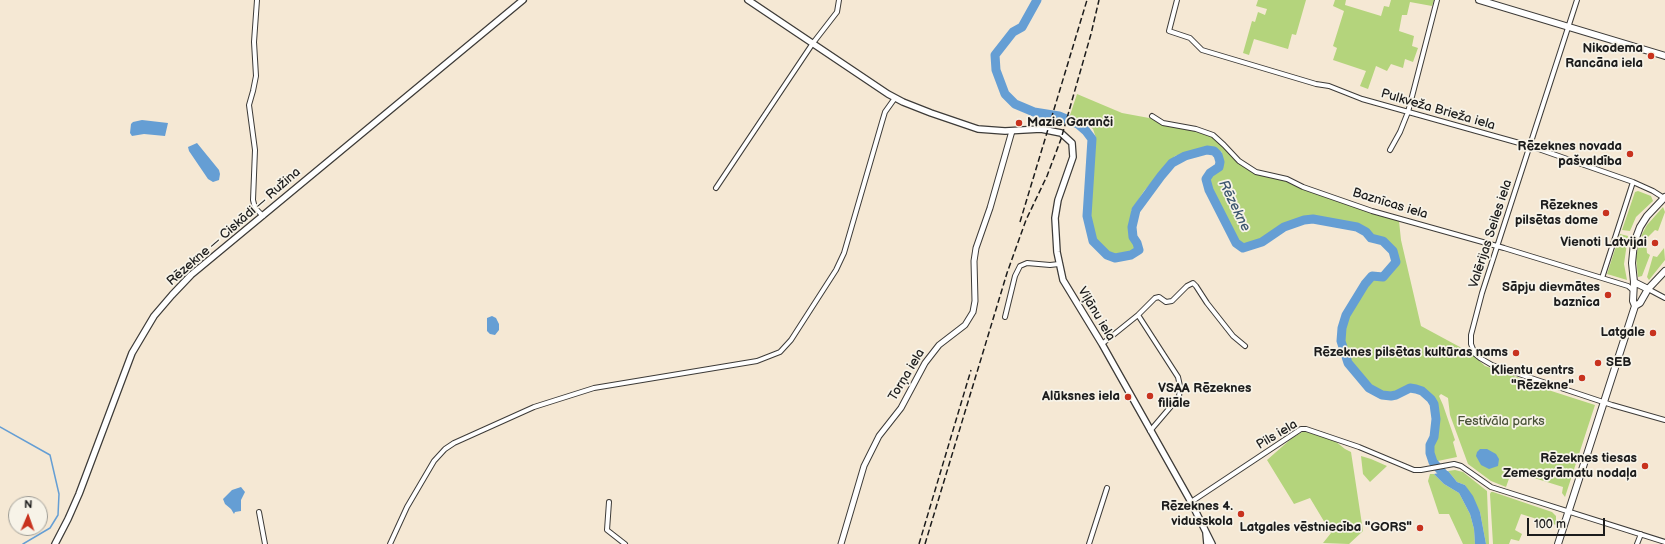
<!DOCTYPE html>
<html>
<head>
<meta charset="utf-8">
<style>
  body { margin:0 }
  #map { position:relative; width:1665px; height:544px; overflow:hidden; background:#f5e8d4; font-family:"Balsamiq Sans",sans-serif }
  canvas { display:block }
  .north { position:absolute; left:8px; top:496px; width:40px; height:40px; box-sizing:border-box; background:#f7f3e8; border:1px solid #9f9d96; border-radius:50%; rotate:2deg; font-size:11px; font-weight:700; line-height:16px; text-align:center; color:#1c1c1c }
  .north::after { content:''; display:block; margin:auto; width:14px; height:18px; background:#c8321e; clip-path:polygon(50% 0,100% 100%,50% 72%,0 100%) }
  .scale { position:absolute; left:1527px; top:518px; width:78px; height:18px; box-sizing:border-box; border:2px solid #1c1c1c; border-top:0; padding-left:5px; font-size:12px; line-height:14px; white-space:nowrap; color:#1c1c1c; -webkit-text-stroke:3px #f7f3e8; paint-order:stroke }
</style>
</head>
<body>
<div id="map">
<canvas width="1665" height="544"></canvas>
<div class="north">N</div>
<div class="scale">100 m</div>
</div>
<script>
const c = document.querySelector('canvas').getContext('2d');
c.lineJoin = 'round';
function fillPath(path, color) { c.fillStyle = color; c.fill(path, 'evenodd'); }
const toPath = rows => new Path2D(rows.map(r => 'M' + r).join(''));
function stroke(path, color, width, dash) { c.strokeStyle = color; c.lineWidth = width; c.lineCap = dash ? 'butt' : 'round'; c.setLineDash(dash || []); c.stroke(path); }
function drawText(font, color, halo, rows, align = 'center') {
  c.font = font + ' "Balsamiq Sans",sans-serif'; c.lineWidth = 3.5; c.setLineDash([]); c.textBaseline = 'middle'; c.strokeStyle = halo; c.fillStyle = color; for (const [text, x, y, turn = 0] of rows) {
    c.save(); c.translate(x, y); c.rotate((+turn || 0) * Math.PI / 180); c.textAlign = isNaN(turn) ? turn : align; if (halo) c.strokeText(text, 0, 0); c.fillText(text, 0, 0); c.restore();
  }
}
fillPath(toPath([
  [1258,0,1306,0,1296,35,1292,34,1288,49,1254,39,1249,55,1243,53,1252,21,1255,22,1258,12,1265,15,1267,9,1256,6],
  [1335,0,1346,0,1345,5,1381,16,1384,6,1389,7,1391,0,1434,0,1432,6,1410,2,1407,15,1402,15,1399,31,1414,36,1412,46,1418,48,1413,62,1405,59,1403,68,1391,64,1387,71,1376,66,1368,89,1360,86,1366,71,1333,60,1337,48,1333,46,1344,11,1333,6],
  [1077,94,1122,113,1160,120,1213,135,1239,161,1256,172,1287,179,1399,221,1401,240,1421,326,1471,353,1485,366,1531,382,1542,388,1595,405,1565,497,1562,493,1563,487,1518,473,1511,468,1509,470,1511,473,1506,487,1491,481,1468,464,1450,415,1448,398,1441,394,1439,396,1443,405,1455,440,1453,442,1457,457,1433,462,1430,453,1430,445,1436,421,1433,402,1427,395,1416,389,1410,388,1396,395,1382,395,1363,382,1345,355,1342,330,1354,302,1372,276,1383,277,1393,265,1396,262,1394,254,1383,241,1371,238,1366,232,1357,227,1313,219,1304,220,1284,227,1262,242,1243,248,1236,243,1209,190,1206,179,1222,168,1222,152,1210,147,1175,156,1144,191,1131,211,1131,238,1133,237,1139,250,1107,255,1090,234,1087,216,1096,138,1093,129,1083,122,1069,118],
  [1638,191,1651,196,1653,201,1636,217,1630,231,1622,230,1635,192],
  [1663,207,1665,212,1658,231,1655,230,1647,238,1641,236,1647,225],
  [1620,234,1628,236,1624,264,1627,280,1607,274],
  [1640,240,1646,242,1647,253,1650,255,1642,276,1638,277,1636,257],
  [1664,248,1665,260,1649,280,1647,277,1653,256,1657,257],
  [1304,431,1335,441,1345,449,1351,452,1363,531,1349,544,1323,543,1331,533,1310,498,1294,504,1267,460,1292,438],
  [1361,456,1371,459,1387,466,1370,482,1363,474],
  [1455,470,1463,472,1487,491,1489,544,1486,544,1480,512,1465,485,1457,482,1448,471],
  [1430,474,1434,474,1444,484,1459,493,1470,514,1474,529,1475,544,1463,544,1449,514,1439,514,1428,481],
  [1493,492,1552,512,1556,516,1556,525,1521,514,1515,530,1522,534,1519,541,1511,539,1509,544,1493,544,1490,494,1491,492]
]), '#b4d47c');
fillPath(toPath([
  [142,120,168,123,165,136,144,134,132,136,130,133,131,124,133,122],
  [197,143,219,170,220,174,219,180,213,182,208,179,189,151,188,147],
  [492,316,496,318,499,324,499,330,495,335,490,334,487,331,487,318],
  [1480,449,1487,449,1496,454,1499,459,1498,466,1489,469,1481,465,1476,456,1477,452],
  [1448,471,1457,482,1465,485,1473,496,1480,512,1486,544,1475,544,1474,529,1470,514,1459,493,1444,484,1434,474],
  [241,487,245,492,241,500,241,511,235,512,234,514,231,509,225,504,223,499,232,490]
]), '#659ed4');
stroke(toPath([
  [0,427,50,455,59,494,58,515,50,528,23,544]
]), '#659ed4', 1.5);
stroke(toPath([
  [1037,0,1022,27,1013,32,995,55,996,70,1005,94,1015,104,1034,112,1059,116,1078,124,1086,131,1092,139,1087,216,1093,241,1107,255,1115,258,1131,255,1139,250,1137,243,1133,237,1132,227,1136,210,1161,176,1172,163,1185,156,1207,150,1214,151,1218,155,1220,162,1219,167,1210,173,1206,179,1209,190,1236,243,1243,248,1262,242,1284,227,1304,220,1313,219,1357,227,1366,232,1371,238,1383,241,1393,251,1396,262,1383,277,1372,276,1365,284,1346,315,1342,328,1341,341,1348,363,1369,388,1382,395,1391,396,1396,395,1410,388,1416,389,1422,391,1431,399,1434,404,1436,419,1434,437,1430,445,1430,453,1433,462,1450,481]
]), '#659ed4', 9);
const minor = toPath([
  [257,0,254,42,256,76,253,91,249,105,255,150,253,200,255,208,263,216],
  [1177,0,1169,31,1190,38,1202,50,1316,84,1329,86,1362,99,1530,146,1633,182,1653,191,1664,198],
  [1577,0,1482,293,1471,335,1471,344,1475,354,1480,358,1492,365,1612,405,1665,420],
  [1152,116,1163,123,1196,129,1213,135,1224,145,1239,161,1256,172,1287,179,1303,187,1372,211,1504,248,1628,286,1634,291],
  [1390,150,1400,132,1408,112,1437,0],
  [716,188,813,43,837,12,839,0],
  [1602,278,1633,182],
  [1648,289,1665,298],
  [1138,315,1178,377,1180,386,1179,397,1150,431],
  [1005,317,1015,276,1020,266,1027,263,1050,265,1059,264],
  [1102,344,1138,315,1155,298,1159,297,1166,302,1172,301,1187,286,1193,283,1196,286,1207,303,1233,336,1245,346],
  [609,502,607,530,625,544],
  [1191,502,1301,429,1306,429,1359,447,1414,470,1421,470,1454,464,1461,466,1491,487,1665,542],
  [259,512,265,544],
  [390,544,407,507,434,461,445,449,454,443,534,407,594,388,757,361,780,352,791,340,836,270,844,253,882,122,885,112,895,98],
  [1089,544,1107,488],
  [1637,544,1641,534]
]);
const tertiary = toPath([
  [841,544,864,466,879,436,901,408,925,363,939,345,965,325,973,312,975,301,974,261,976,248,990,208,1012,131]
]);
const secondary = toPath([
  [748,0,888,94,903,102,931,113,978,129,1005,131,1041,129,1061,133,1072,143,1073,157,1058,200,1055,218,1057,252,1063,280,1102,344,1191,502,1212,544],
  [1206,533,1207,544],
  [55,544,68,519,79,494,132,353,154,316,172,295,191,275,523,0]
]);
const primary = toPath([
  [1479,0,1665,56],
  [1634,282,1648,289],
  [1635,306,1633,301,1634,282,1632,263,1634,243,1640,227,1647,216,1665,197],
  [1558,544,1635,306,1640,303,1648,289,1665,271]
]);
stroke(minor, '#3d3b38', 6);
stroke(tertiary, '#3d3b38', 7);
stroke(secondary, '#3d3b38', 8);
stroke(primary, '#3d3b38', 8);
stroke(minor, '#fff', 4);
stroke(tertiary, '#fff', 5);
stroke(secondary, '#fff', 5.5);
stroke(primary, '#fff', 6);
stroke(toPath([
  [1020,222,1087,0],
  [919,544,971,370],
  [925,544,1007,273,1026,220,1047,176,1061,139,1091,34,1099,0]
]), '#1c1c1c', 1.5, [6, 3]);
for (const [x, y, r, color] of [
  [1651,56,4,"#c8321e"],
  [1019,123,4,"#c8321e"],
  [1630,154,4,"#c8321e"],
  [1606,213,4,"#c8321e"],
  [1655,243,4,"#c8321e"],
  [1608,295,4,"#c8321e"],
  [1653,333,4,"#c8321e"],
  [1516,353,4,"#c8321e"],
  [1598,363,4,"#c8321e"],
  [1582,378,4,"#c8321e"],
  [1150,396,4,"#c8321e"],
  [1128,397,4,"#c8321e"],
  [1645,466,4,"#c8321e"],
  [1241,514,4,"#c8321e"],
  [1420,528,4,"#c8321e"]
]) { const dot = new Path2D(); dot.arc(x, y, r, 0, 2 * Math.PI); c.fillStyle = color; c.fill(dot); stroke(dot, '#f7f3e8', 1.5); }
drawText('bold 13px', '#1c1c1c', '#f7f3e8', [
  ["Nikodema",1643,49],
  ["Rancāna iela",1643,64],
  ["Mazie Garanči",1027,123,"left"],
  ["Rēzeknes novada",1622,147],
  ["pašvaldība",1622,162],
  ["Rēzeknes",1598,206],
  ["pilsētas dome",1598,221],
  ["Vienoti Latvijai",1647,243],
  ["Sāpju dievmātes",1600,288],
  ["baznīca",1600,303],
  ["Latgale",1645,333],
  ["Rēzeknes pilsētas kultūras nams",1508,353],
  ["SEB",1606,363,"left"],
  ["Klientu centrs",1574,371],
  ["\"Rēzekne\"",1574,386],
  ["VSAA Rēzeknes",1158,389,"left"],
  ["filiāle",1158,404,"left"],
  ["Alūksnes iela",1120,397],
  ["Rēzeknes tiesas",1637,459],
  ["Zemesgrāmatu nodaļa",1637,474],
  ["Rēzeknes 4.",1233,507],
  ["vidusskola",1233,522],
  ["Latgales vēstniecība \"GORS\"",1412,528]
], 'right');
drawText('13px', '#1c1c1c', '#f7f3e8', [
  ["Pulkveža Brieža iela",1438,110,16],
  ["Baznīcas iela",1390,204,17],
  ["Rēzekne — Ciskādi — Ružina",234,227,-41],
  ["Valērijas Seiles iela",1491,234,-72],
  ["Viļānu iela",1096,314,59],
  ["Torņa iela",907,375,-59],
  ["Pils iela",1277,435,-31]
]);
drawText('13px', '#4a5339', '#f7f3e8', [
  ["Festivāla parks",1501,422]
]);
drawText('italic 14px', '#3d566f', '#f7f3e8', [
  ["Rēzekne",1234,206,64]
]);
</script>
</body>
</html>
